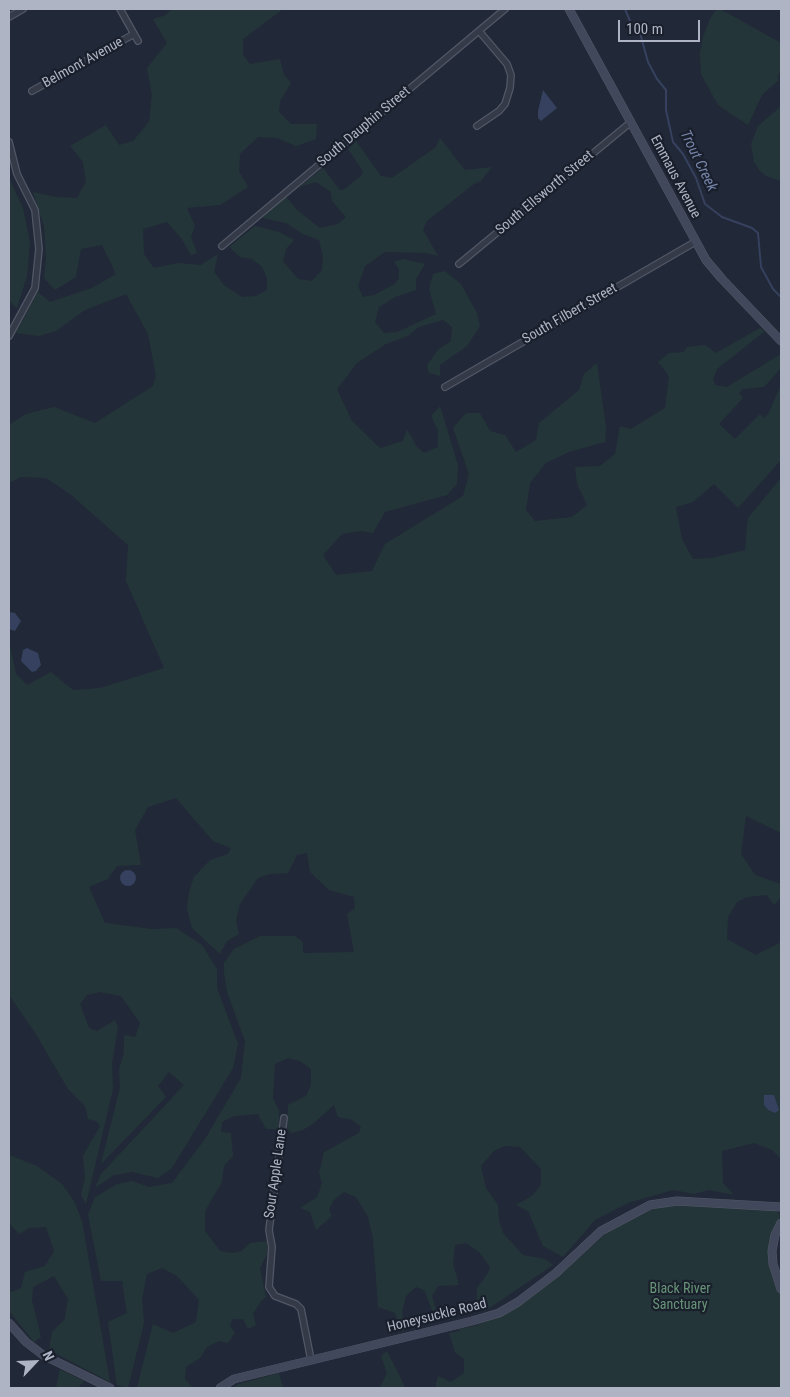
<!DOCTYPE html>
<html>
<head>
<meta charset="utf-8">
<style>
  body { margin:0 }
  #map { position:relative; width:790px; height:1397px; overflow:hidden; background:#212837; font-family:"Roboto Condensed",sans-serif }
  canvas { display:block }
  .frame { position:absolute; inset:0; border:10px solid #afb4c4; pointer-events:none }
  .north { position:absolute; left:10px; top:1337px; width:50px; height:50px; -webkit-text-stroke:4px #1a1f2c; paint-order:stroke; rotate:65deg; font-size:14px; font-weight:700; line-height:20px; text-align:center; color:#afb4c4 }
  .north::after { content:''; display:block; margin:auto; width:18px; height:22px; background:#afb4c4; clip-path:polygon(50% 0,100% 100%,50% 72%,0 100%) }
  .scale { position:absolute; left:618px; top:20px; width:82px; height:22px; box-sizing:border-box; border:2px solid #afb4c4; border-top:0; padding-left:6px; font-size:15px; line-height:18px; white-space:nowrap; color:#afb4c4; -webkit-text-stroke:4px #1a1f2c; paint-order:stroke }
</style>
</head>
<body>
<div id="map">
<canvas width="790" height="1397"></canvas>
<div class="frame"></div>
<div class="north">N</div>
<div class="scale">100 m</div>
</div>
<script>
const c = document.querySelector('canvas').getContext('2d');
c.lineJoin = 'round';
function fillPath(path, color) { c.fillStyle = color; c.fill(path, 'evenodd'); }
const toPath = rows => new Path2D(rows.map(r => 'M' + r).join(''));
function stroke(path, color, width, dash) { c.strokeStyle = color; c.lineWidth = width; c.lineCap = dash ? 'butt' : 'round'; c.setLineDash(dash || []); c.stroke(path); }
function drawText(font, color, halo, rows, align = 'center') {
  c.font = font + ' "Roboto Condensed",sans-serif'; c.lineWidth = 4.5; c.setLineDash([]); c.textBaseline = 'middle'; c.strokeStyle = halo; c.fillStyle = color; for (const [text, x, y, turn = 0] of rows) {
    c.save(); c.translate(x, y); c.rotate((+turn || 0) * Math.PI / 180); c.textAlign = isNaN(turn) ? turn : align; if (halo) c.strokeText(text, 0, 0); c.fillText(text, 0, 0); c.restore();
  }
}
fillPath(toPath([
  [172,9,283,9,243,39,243,55,250,64,280,59,284,75,291,83,280,101,279,112,291,124,317,124,316,139,296,146,277,138,258,137,240,154,239,171,248,187,220,205,187,208,195,226,191,237,197,253,191,255,181,238,167,222,143,229,144,254,154,268,178,263,201,265,218,254,214,272,224,285,242,297,256,296,267,290,267,278,262,267,252,259,240,257,229,247,255,226,279,232,294,240,286,249,283,261,298,279,312,281,322,270,323,256,319,240,303,234,286,223,262,218,286,197,297,210,320,228,338,224,346,217,332,201,331,192,316,182,299,187,323,168,340,190,343,190,361,176,363,171,348,149,356,141,381,176,392,178,436,147,440,138,465,170,492,167,481,181,474,184,427,221,423,230,438,256,427,253,385,252,365,266,358,286,363,297,374,295,395,284,399,278,399,269,394,262,403,259,425,264,416,279,416,290,395,297,379,307,375,322,384,333,397,332,436,314,429,289,433,274,445,271,461,284,477,313,480,326,467,346,440,365,440,376,429,373,427,365,439,349,451,341,452,327,443,320,419,327,408,336,386,344,357,363,337,389,352,421,380,448,403,441,407,429,417,447,424,453,438,447,438,430,431,416,440,406,458,465,457,484,447,495,385,512,373,533,361,531,342,534,323,555,336,575,372,571,385,544,463,496,469,474,453,428,466,413,480,413,490,431,505,435,516,452,536,440,539,423,579,390,584,374,597,363,606,428,605,442,569,452,546,463,530,483,526,510,535,521,572,517,587,505,577,484,575,467,600,466,615,454,620,426,631,429,665,408,669,376,658,362,669,353,684,352,687,347,705,345,716,353,760,328,765,331,717,369,713,379,715,385,727,387,781,354,781,368,764,387,743,389,739,393,743,398,719,424,735,439,760,414,764,418,768,414,781,385,781,460,738,508,714,484,693,502,676,507,682,539,693,559,712,558,745,550,748,518,781,478,781,833,746,816,741,854,755,875,781,884,781,897,774,905,767,895,747,897,737,902,728,917,727,939,756,955,781,942,781,1159,772,1150,754,1143,722,1151,723,1183,734,1195,709,1190,694,1194,673,1190,628,1203,595,1220,563,1257,543,1246,528,1211,516,1205,533,1195,541,1185,541,1169,520,1147,505,1146,494,1151,481,1166,486,1188,498,1205,499,1221,503,1233,523,1255,545,1259,553,1265,485,1311,477,1300,477,1288,488,1273,490,1267,479,1252,466,1243,455,1245,453,1263,459,1285,438,1286,432,1296,437,1314,435,1317,424,1290,416,1287,406,1296,402,1312,405,1330,402,1332,395,1313,378,1307,373,1238,368,1217,356,1197,344,1192,333,1201,329,1210,332,1216,316,1230,310,1212,300,1208,317,1197,322,1183,319,1173,324,1152,359,1133,361,1127,352,1120,338,1117,334,1105,314,1123,303,1130,292,1133,287,1129,288,1105,306,1096,311,1085,311,1069,300,1061,288,1058,275,1064,273,1098,279,1111,279,1126,277,1129,266,1129,258,1114,234,1116,222,1122,221,1132,231,1133,233,1156,224,1166,222,1182,205,1211,205,1231,220,1251,232,1253,242,1251,250,1243,268,1241,267,1254,260,1268,266,1297,261,1301,253,1314,256,1325,248,1329,243,1319,233,1319,230,1326,235,1333,228,1343,219,1341,207,1347,200,1358,186,1367,185,1379,193,1388,137,1388,153,1324,173,1333,196,1322,199,1300,177,1276,162,1268,147,1274,142,1299,144,1323,128,1388,117,1385,108,1322,127,1313,122,1281,101,1281,88,1215,95,1197,117,1184,132,1181,149,1187,172,1183,205,1139,241,1078,245,1041,227,992,224,972,224,963,234,949,260,936,295,936,303,942,303,953,354,952,347,914,355,908,354,897,329,890,310,872,307,853,297,855,288,873,270,874,258,878,240,904,236,921,239,934,227,941,220,954,192,928,187,908,189,892,194,877,210,860,228,854,231,848,213,841,176,798,148,807,135,830,141,865,117,866,108,879,89,887,105,923,152,929,176,928,202,945,217,969,217,988,238,1044,233,1068,172,1168,158,1178,132,1172,114,1175,95,1188,101,1174,184,1085,169,1072,158,1086,166,1097,101,1164,120,1088,119,1069,124,1053,124,1035,135,1037,140,1023,121,996,100,992,87,995,80,1004,89,1028,97,1031,115,1020,118,1027,112,1063,113,1089,86,1204,81,1195,85,1177,83,1156,100,1126,96,1121,88,1119,85,1106,68,1089,34,1031,9,995,9,641,16,674,27,685,51,672,73,690,100,688,164,668,126,581,128,545,70,494,46,478,21,477,9,483,9,425,26,414,54,407,95,423,153,386,156,376,148,334,126,294,85,310,56,331,39,336,16,333,38,292,50,302,92,288,116,274,102,245,81,249,76,277,55,290,44,278,46,259,44,226,33,192,56,197,77,198,86,182,83,162,70,146,106,125,119,145,133,141,149,122,152,95,147,68,167,43,153,19,166,15],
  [720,9,781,43,781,70,777,78,779,80,762,95,748,125,718,105,701,74,700,53,703,37,710,19,715,11],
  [781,106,781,181,766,176,759,170,754,162,751,144,758,126],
  [9,178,23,208,30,243,27,276,17,308,9,301],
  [9,1155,37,1166,62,1184,74,1201,82,1221,110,1382,49,1350,52,1332,65,1319,68,1299,54,1276,33,1287,32,1301,41,1337,34,1342,9,1311,9,1288,11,1292,21,1288,25,1272,45,1266,54,1251,46,1227,29,1228,19,1234,9,1223],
  [677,1204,775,1210,780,1214,771,1264,781,1297,781,1388,435,1388,438,1376,451,1382,464,1373,464,1359,455,1352,449,1333,460,1331,459,1329,475,1326,506,1313,550,1283,611,1229,643,1212],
  [387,1351,405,1387,404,1388,380,1388,387,1373,381,1356],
  [60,1369,84,1381,78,1388,56,1388],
  [279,1373,283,1388,233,1388,239,1384]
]), '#243539');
fillPath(toPath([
  [543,90,557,108,541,121,538,118,538,111],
  [9,612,15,613,21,621,15,631,9,629],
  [27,648,38,653,41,665,36,671,32,672,21,661,23,650],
  '120 878a8 8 0 1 1 16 0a8 8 0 1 1-16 0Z',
  [764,1095,774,1095,779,1110,775,1113,768,1110,764,1105]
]), '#35415e');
stroke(toPath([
  [625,9,632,26,640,33,648,62,657,79,666,90,666,110,673,142,683,154,696,178,705,204,722,217,752,228,758,233,761,267,773,289,781,297]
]), '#35415e', 2);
const street = toPath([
  [120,9,138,41],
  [9,17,23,9],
  [32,91,134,34],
  [477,126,499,111,505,104,510,88,511,75,507,64,479,31],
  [9,142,17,174,35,210,39,249,35,288,9,336],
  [222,246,505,9],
  [459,264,631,122],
  [445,387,695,242],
  [284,1118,269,1230,272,1247,269,1287,275,1296,296,1304,301,1309,311,1360]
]);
const secondary = toPath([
  [569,9,706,260,722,279,781,341],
  [781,1223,775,1235,772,1251,773,1264,781,1289],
  [9,1323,26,1342,43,1355,110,1388],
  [220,1388,234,1379,472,1321,499,1313,518,1302,556,1273,601,1231,650,1205,677,1201,781,1207]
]);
stroke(street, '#525766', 8);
stroke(secondary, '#525766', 9);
stroke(street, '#343a48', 5.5);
stroke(secondary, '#42485b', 8);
drawText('14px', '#afb4c4', '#1a1f2c', [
  ["Belmont Avenue",83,63,-29],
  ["South Dauphin Street",364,127,-40],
  ["Emmaus Avenue",675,177,62],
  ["South Ellsworth Street",545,193,-40],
  ["South Filbert Street",570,314,-30],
  ["Sour Apple Lane",276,1174,-82],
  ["Honeysuckle Road",437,1316,-14]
]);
drawText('14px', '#679477', '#1a1f2c', [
  ["Black River",680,1289],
  ["Sanctuary",680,1305]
]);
drawText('italic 15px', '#7787ac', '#1a1f2c', [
  ["Trout Creek",698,161,64]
]);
</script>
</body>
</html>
